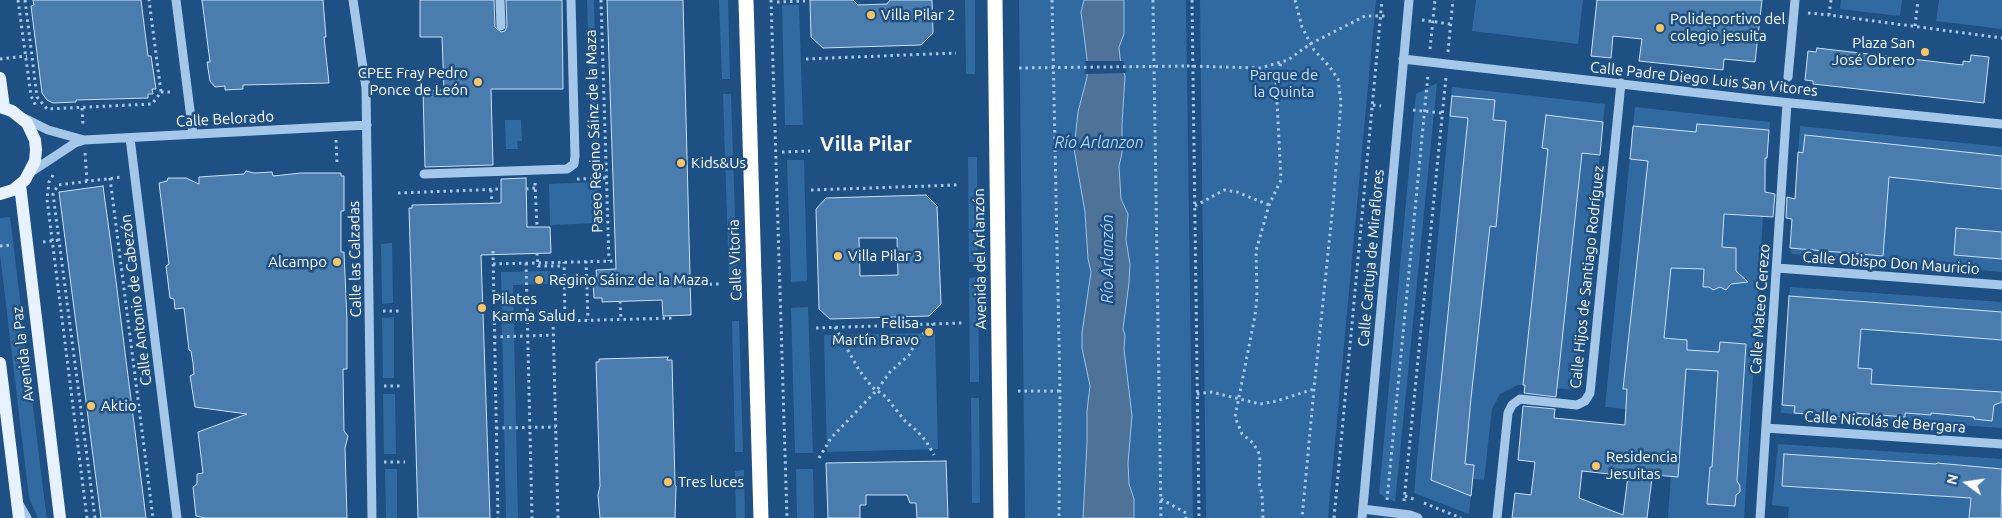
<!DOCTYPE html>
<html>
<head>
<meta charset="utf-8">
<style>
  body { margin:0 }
  #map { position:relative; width:2002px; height:518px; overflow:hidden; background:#1e5083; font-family:Ubuntu,sans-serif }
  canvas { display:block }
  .north { position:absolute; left:1942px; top:458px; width:50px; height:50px; -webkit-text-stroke:4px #1e5083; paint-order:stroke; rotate:284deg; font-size:14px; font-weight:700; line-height:20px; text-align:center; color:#fff }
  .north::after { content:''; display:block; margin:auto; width:18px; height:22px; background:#fff; clip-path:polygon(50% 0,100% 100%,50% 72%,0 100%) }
</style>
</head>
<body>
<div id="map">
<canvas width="2002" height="518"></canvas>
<div class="north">N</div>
</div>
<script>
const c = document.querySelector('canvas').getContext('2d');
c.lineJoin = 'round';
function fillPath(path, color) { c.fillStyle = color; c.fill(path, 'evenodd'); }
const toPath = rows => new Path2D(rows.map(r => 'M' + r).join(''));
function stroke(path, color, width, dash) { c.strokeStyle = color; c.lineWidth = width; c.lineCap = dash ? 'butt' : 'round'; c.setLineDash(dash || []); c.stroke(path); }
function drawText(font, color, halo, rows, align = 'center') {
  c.font = font + ' Ubuntu,sans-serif'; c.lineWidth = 5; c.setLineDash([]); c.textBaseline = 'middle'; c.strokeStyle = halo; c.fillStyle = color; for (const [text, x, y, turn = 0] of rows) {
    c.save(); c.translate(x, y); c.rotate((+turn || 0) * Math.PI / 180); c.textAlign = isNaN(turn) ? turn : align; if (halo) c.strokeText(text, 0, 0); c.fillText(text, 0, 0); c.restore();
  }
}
fillPath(toPath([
  [587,0,594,0,598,175,593,176],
  [719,0,728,0,730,79,722,79],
  [965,0,975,0,975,74,966,74],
  [1019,0,1186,0,1193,518,1025,518],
  [1200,0,1376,0,1328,518,1206,518],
  [1476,0,1583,0,1578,44,1472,31],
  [1841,0,1902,0,1900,16,1840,9],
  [1939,0,2002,0,2002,29,1936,21],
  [782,5,799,5,803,125,785,125],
  [1437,83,1395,502,1379,494,1416,94],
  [1452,87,1605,104,1576,390,1518,385,1500,394,1492,409,1484,480,1473,479,1469,514,1414,493],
  [723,94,731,94,737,279,729,279],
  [1635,107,1770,122,1765,187,1692,182,1690,212,1763,217,1744,518,1668,518,1675,414,1605,407],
  [505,120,521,120,522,141,517,141,518,149,506,149],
  [1800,126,2002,147,2002,272,1792,254,1791,250],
  [968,157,977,157,978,262,969,262],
  [787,160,804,160,807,281,791,282],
  [598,182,600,223,550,225,549,184],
  [10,217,43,489,47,518,38,518,29,498,0,254,0,218],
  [392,243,393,303,382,304,381,244],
  [550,271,550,284,513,285,518,518,506,518,501,272],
  [978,277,979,382,970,382,969,278],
  [1790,287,2002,302,2002,428,1781,413],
  [808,307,813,453,795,453,791,308],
  [394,317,394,378,383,378,382,318],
  [732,321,739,321,743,452,735,452],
  [935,333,938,449,827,452,824,335],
  [383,394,395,394,396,454,384,454],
  [971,398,979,398,980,503,972,503],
  [1778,444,2002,459,2001,518,1788,518,1789,507,1772,505],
  [385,469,397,469,397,518,386,518],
  [796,469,813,469,814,518,797,518],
  [744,470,745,518,736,518,735,471]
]), '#316aa1');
const water = toPath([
  [1084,0,1124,0,1124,34,1119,47,1120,58,1125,76,1122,124,1122,153,1119,166,1121,199,1128,214,1126,240,1130,264,1129,283,1123,329,1125,335,1124,349,1132,416,1128,463,1129,484,1134,499,1134,518,1083,518,1087,443,1087,411,1090,386,1082,348,1082,333,1091,272,1088,259,1085,212,1074,149,1078,112,1087,77,1087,59,1081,12,1084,0]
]);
fillPath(water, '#4e7298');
stroke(water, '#98c3eb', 1);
fillPath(toPath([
  [1085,61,1123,61,1127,73,1085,74]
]), '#1e5083');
const building = toPath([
  [33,0,141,0,148,56,151,56,156,89,152,89,153,94,148,94,148,98,76,100,76,102,53,103,47,100,42,93,31,6,34,5,33,0],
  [202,0,323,0,326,37,324,37,329,83,243,85,243,89,225,90,225,86,215,87,210,81,207,62,210,62,202,0],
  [420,0,494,0,495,27,501,32,505,31,507,26,506,0,562,0,563,89,491,89,493,165,425,167,423,91,444,90,442,37,420,37,420,0],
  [607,0,683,0,691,315,663,316,662,300,602,302,602,298,594,298,593,282,597,282,596,270,616,269,607,0],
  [810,0,853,0,858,5,887,4,890,0,932,0,933,33,921,45,823,48,811,37,810,0],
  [1597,0,1762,0,1755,62,1724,59,1723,70,1639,61,1642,39,1613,36,1611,58,1591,56,1597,0],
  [1817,48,1963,65,1963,61,1970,62,1971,55,1989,57,1984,103,1813,84,1813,81,1805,80,1808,51,1816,52,1817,48],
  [1452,96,1495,100,1493,120,1506,121,1496,227,1490,226,1471,398,1465,464,1474,465,1471,496,1431,480,1468,118,1450,116,1452,96],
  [1546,115,1603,122,1600,155,1582,153,1556,397,1524,393,1525,385,1523,385,1548,149,1542,148,1546,115],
  [1697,124,1769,130,1767,158,1765,158,1765,192,1775,194,1773,217,1724,214,1722,247,1736,248,1736,271,1748,282,1731,284,1726,290,1720,287,1713,290,1709,287,1703,287,1704,269,1671,268,1664,338,1687,340,1687,350,1719,352,1720,342,1746,344,1737,481,1740,486,1740,492,1736,495,1735,506,1707,504,1710,467,1712,467,1718,371,1686,369,1678,477,1655,475,1655,479,1652,478,1647,518,1512,518,1515,493,1531,495,1535,462,1518,460,1523,406,1555,409,1554,418,1625,425,1627,389,1623,389,1648,161,1630,159,1633,126,1696,132,1697,124],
  [1582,471,1628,476,1623,515,1579,498,1582,471],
  [1805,135,2002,156,2002,189,1889,177,1883,256,1790,248,1792,219,1786,218,1787,197,1795,199,1798,152,1803,153,1805,135],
  [246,171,254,173,272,172,273,176,301,173,341,173,341,176,344,176,344,211,341,211,341,252,344,252,347,320,347,369,343,369,344,431,348,436,345,448,347,518,205,518,196,516,193,487,197,484,197,474,203,473,198,432,247,414,195,407,190,376,194,374,193,363,191,351,189,350,184,308,175,309,174,299,170,298,166,266,169,264,159,183,167,181,168,178,186,178,199,184,199,177,244,174,246,171],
  [526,178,527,227,550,227,551,253,481,255,490,518,418,518,409,208,412,208,412,205,501,203,501,179,526,178],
  [103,186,116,281,146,518,101,518,59,192,103,186],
  [926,195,937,206,941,304,929,316,830,319,819,309,816,209,826,198,926,195],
  [859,238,897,238,898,275,860,276,859,238],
  [1956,228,2002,232,2002,259,1954,255,1956,228],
  [1789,296,2002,312,2002,340,1861,329,1858,368,1872,369,1871,384,2002,392,2002,402,1994,405,1992,421,1974,419,1974,417,1931,413,1931,415,1905,413,1905,417,1855,413,1854,418,1794,413,1795,406,1782,405,1789,296],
  [668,357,667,360,672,360,675,485,676,486,675,518,600,518,598,495,600,486,596,362,599,362,599,359,668,357],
  [1784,454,1936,464,1937,463,2002,469,2001,518,1969,518,1971,498,1782,486,1784,454],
  [946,461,948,518,917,518,916,503,910,503,907,495,866,495,866,505,860,505,860,518,828,518,826,463,946,461]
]);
fillPath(building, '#4a7cae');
stroke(building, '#c9e0f7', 1);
stroke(toPath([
  [18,0,31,96,37,108],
  [25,0,37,97,47,109,152,104,161,92,149,0],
  [601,0,609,261],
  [771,0,787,518],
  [1052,0,1060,391,1059,518],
  [1153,0,1161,518],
  [1192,0,1199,518],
  [1295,0,1302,27,1314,50,1329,66,1338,79,1341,102,1333,205,1314,389,1302,518],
  [1831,0,1829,15,2002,38],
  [777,2,805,1],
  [1808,13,1829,15],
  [1422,20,1450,24],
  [1915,26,1918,0],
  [1430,49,1435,0],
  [1448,52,1453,0],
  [0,59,27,56],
  [806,59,956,53],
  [1187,66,1260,68,1288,60,1310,44,1365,16,1388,16],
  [161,92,174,92],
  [1373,105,1381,106],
  [82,108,83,125],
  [1413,110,1442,113],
  [336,140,337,163],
  [782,152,810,151],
  [85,153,87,181],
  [53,175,49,182,47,199,87,518],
  [110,178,153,518],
  [577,179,606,178],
  [535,183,537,227],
  [526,189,535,188],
  [491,190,492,203],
  [811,190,957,185],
  [398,193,501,189],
  [1195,206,1224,190,1237,192,1269,205],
  [43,242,59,240],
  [0,246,12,245],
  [493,251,498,518],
  [537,253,538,266,564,266],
  [586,261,588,320],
  [526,263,532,518],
  [493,264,616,261],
  [690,285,719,284],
  [620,301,621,320],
  [383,311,401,311],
  [565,321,675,318],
  [835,327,859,370,872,387,886,397,905,421,916,430,926,441,934,455],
  [816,328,962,323],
  [494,337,554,335],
  [384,386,403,386],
  [1018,391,1060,391],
  [1197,394,1211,392,1260,404,1277,401,1314,389],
  [496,428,556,427],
  [819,458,831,438,877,390,890,372,909,355,917,340,933,324],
  [384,462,405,462],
  [1405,496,1416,500],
  [1161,499,1186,513,1186,518],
  [1387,500,1428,75],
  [1404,501,1446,77],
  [1424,503,1461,518],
  [95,518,53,194,58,185,122,177],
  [558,518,553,321,565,321,564,262],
  [1263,518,1262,494,1259,483,1260,455,1253,443,1242,434,1235,417,1255,316,1257,297,1256,251,1269,205,1281,180,1276,82,1281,62],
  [1334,518,1382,0]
]), '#a5c8ea', 3, [2.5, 4]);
stroke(toPath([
  [176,0,193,134],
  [353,0,366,88,372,518],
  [500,0,501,26],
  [1403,59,1761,100,2002,124],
  [1788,77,1795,0],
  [24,118,48,130,84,140,367,125],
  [130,138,177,518],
  [31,172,75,143,84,140],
  [424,174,567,169,574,164,575,156,571,0],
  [1777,268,2002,285],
  [1766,428,2002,444],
  [19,504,27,518],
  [1363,509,1410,515,1418,518],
  [1362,518,1409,0],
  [1497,518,1508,413,1512,405,1520,399,1577,405,1585,401,1590,393,1621,83],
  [1760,518,1787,103]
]), '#a5c8ea', 9);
stroke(toPath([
  [0,78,4,108],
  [0,107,12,111,27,123,35,140,36,150,35,161,25,180,13,190,0,194],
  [20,185,60,518],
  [0,363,19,518]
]), '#e8f2fe', 12);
stroke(toPath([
  [746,0,761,518],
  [995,0,1001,518]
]), '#fff', 15);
stroke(toPath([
  [1019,68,1187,66]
]), '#a5c8ea', 3, [2.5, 4]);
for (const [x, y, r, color] of [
  [871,15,5,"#f9c663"],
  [1660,28,5,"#f9c663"],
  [1925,52,5,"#f9c663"],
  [478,82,5,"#f9c663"],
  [681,163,5,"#f9c663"],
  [838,256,5,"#f9c663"],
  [337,262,5,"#f9c663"],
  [539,280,5,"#f9c663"],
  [482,308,5,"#f9c663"],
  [929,332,5,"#f9c663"],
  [91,406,5,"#f9c663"],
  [1596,466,5,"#f9c663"],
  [668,482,5,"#f9c663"]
]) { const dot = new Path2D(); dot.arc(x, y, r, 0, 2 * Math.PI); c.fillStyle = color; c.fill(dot); stroke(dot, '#1e5083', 2); }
drawText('15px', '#fff', '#1e5083', [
  ["Villa Pilar 2",881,15],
  ["Polideportivo del",1670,19],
  ["colegio jesuita",1670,36],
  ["Plaza San",1915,43,"right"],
  ["José Obrero",1915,60,"right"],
  ["CPEE Fray Pedro",468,73,"right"],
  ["Ponce de León",468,90,"right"],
  ["Kids&Us",691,163],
  ["Villa Pilar 3",848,256],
  ["Alcampo",327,262,"right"],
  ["Regino Sáinz de la Maza",549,280],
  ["Pilates",492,299],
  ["Karma Salud",492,316],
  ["Felisa",919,323,"right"],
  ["Martín Bravo",919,340,"right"],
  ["Aktio",101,406],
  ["Residencia",1606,457],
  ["Jesuitas",1606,474],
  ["Tres luces",678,482]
], 'left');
drawText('15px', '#c9e0f7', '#1e5083', [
  ["Parque de",1284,75],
  ["la Quinta",1284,92]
]);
drawText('15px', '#fff', '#1e5083', [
  ["Calle Padre Diego Luis San Vitores",1704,79,6],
  ["Calle Belorado",225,119,-3],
  ["Paseo Regino Sáinz de la Maza",594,131,-92],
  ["Calle Cartuja de Miraflores",1371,258,-85],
  ["Calle las Calzadas",355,259,-91],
  ["Avenida del Arlanzón",980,259,-91],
  ["Calle Vitoria",735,260,-92],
  ["Calle Obispo Don Mauricio",1891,263,4],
  ["Calle Hijos de Santiago Rodríguez",1587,277,-84],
  ["Calle Antonio de Cabezón",136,300,-97],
  ["Calle Mateo Cerezo",1760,309,-86],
  ["Avenida la Paz",23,354,-97],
  ["Calle Nicolás de Bergara",1885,422,4]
]);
drawText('italic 16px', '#b0d1f1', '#1e5083', [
  ["Río Arlanzon",1099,143],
  ["Río Arlanzón",1108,259,-90]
]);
drawText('bold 20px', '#fff', '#1e5083', [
  ["Villa Pilar",866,144]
]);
</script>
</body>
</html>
